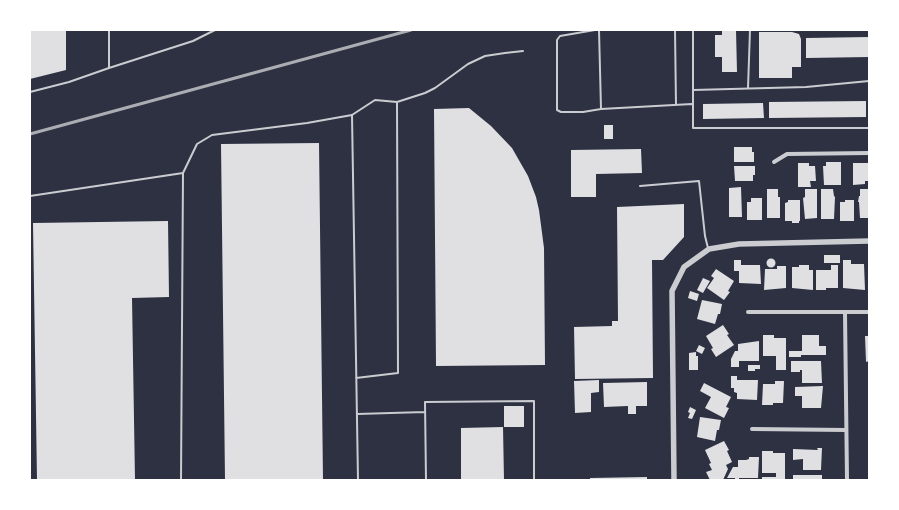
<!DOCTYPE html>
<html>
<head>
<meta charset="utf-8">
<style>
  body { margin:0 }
  #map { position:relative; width:899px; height:510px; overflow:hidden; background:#2d3142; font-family:Helvetica,sans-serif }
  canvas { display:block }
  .frame { position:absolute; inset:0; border:31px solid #fff; pointer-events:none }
</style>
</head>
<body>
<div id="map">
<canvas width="899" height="510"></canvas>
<div class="frame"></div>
</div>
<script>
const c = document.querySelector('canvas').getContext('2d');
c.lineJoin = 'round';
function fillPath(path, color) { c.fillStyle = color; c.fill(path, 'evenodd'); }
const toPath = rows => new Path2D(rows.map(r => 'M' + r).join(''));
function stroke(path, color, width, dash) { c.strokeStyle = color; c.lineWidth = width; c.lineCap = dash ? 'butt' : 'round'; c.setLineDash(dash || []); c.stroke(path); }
fillPath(toPath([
  [30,30,66,30,66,70,30,79],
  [722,30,736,30,737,72,722,72,722,57,715,57,715,35,722,35],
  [759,32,792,32,799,34,801,39,801,67,792,67,792,78,759,78],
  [869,37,869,57,806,58,806,38],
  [866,101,866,117,769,118,769,102],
  [763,103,764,118,703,119,703,104],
  [469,108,491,126,512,148,528,176,536,197,539,210,544,248,545,365,436,366,434,109],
  [604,125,613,125,613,139,604,139],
  [319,143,323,480,225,480,221,144],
  [734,147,752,147,752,152,754,152,754,162,734,162],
  [641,149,642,173,596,174,596,197,571,197,571,150],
  [826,162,841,162,841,185,824,185,823,166,826,166],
  [798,163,809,163,809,166,815,166,816,181,810,181,811,187,798,187],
  [853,163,869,163,869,181,865,181,865,184,853,185],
  [734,166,755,166,755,175,753,175,753,181,735,181],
  [741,187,742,217,729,217,729,188],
  [767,189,778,189,778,197,780,197,780,218,767,218],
  [805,189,817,189,817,218,805,219,803,198,805,197],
  [821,189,833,189,834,196,835,197,834,219,821,219],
  [860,189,869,189,869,218,860,218,859,202,858,202,859,196,860,196],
  [751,198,762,198,762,220,747,220,747,202,751,202],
  [788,200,800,200,800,221,799,221,799,223,792,223,792,221,785,221,785,203,788,202],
  [845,200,854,200,854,221,840,221,840,202,845,202],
  [684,204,684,237,663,260,652,260,653,378,575,379,574,327,612,326,612,321,618,321,617,207],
  [168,221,169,297,132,298,135,480,37,480,33,223],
  [824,255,840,255,840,263,824,263],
  '766.5 263a4.5 4.5 0 1 1 9 0a4.5 4.5 0 1 1-9 0Z',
  [734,260,741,260,741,265,760,265,761,284,739,283,739,271,734,271],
  [843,260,851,260,851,264,864,264,865,290,843,288],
  [799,265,809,265,809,270,813,270,813,290,792,288,792,267,799,267],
  [831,265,838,265,838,288,826,288,826,290,816,290,816,270,831,270],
  [777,266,786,266,786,288,764,290,765,269,777,269],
  [716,269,734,281,728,291,730,292,724,300,707,288,714,278,711,276],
  [703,278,710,281,703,293,697,290],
  [690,291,699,294,697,301,688,298],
  [702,300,722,304,720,314,718,314,715,324,697,319],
  [723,325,729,334,727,335,734,345,716,357,711,349,713,348,706,336],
  [763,335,774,335,774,338,786,338,786,370,776,370,776,356,763,356],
  [802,335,819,335,819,346,826,346,826,355,801,355,801,357,789,357,789,351,802,351],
  [865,336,869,336,869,361,866,362],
  [759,341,759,361,739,361,739,367,731,367,731,359,735,351,738,351,738,344],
  [699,345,705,348,702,354,696,351],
  [696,352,696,356,698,356,698,370,689,370,689,353],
  [791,361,821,361,822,383,802,383,802,370,800,370,800,372,791,372],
  [748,365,760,365,760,369,755,369,755,371,748,371],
  [731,376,737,376,737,380,758,380,757,400,737,399,737,393,734,392,734,388,731,388],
  [599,380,599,392,591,393,591,412,575,413,574,381],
  [775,381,784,381,783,403,773,403,773,405,762,405,763,384,775,384],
  [647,382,647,406,636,406,636,414,628,414,628,406,604,407,603,383],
  [704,383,731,397,726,407,729,408,724,418,705,408,711,397,700,391],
  [823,386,821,408,802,408,802,396,795,396,795,387],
  [504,406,524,406,524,427,504,427],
  [690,407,696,410,692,419,688,418,690,413,688,412],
  [700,417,721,420,719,430,717,430,715,441,697,437],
  [503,427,504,480,461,480,461,428],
  [724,441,729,450,727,451,732,462,726,465,728,469,723,480,710,480,706,472,712,470,709,464,711,463,705,450],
  [817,448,822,448,821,470,803,470,803,459,793,460,793,449,818,450],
  [762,451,773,451,773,453,785,453,785,480,762,480,762,477,776,477,776,473,762,473],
  [749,457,759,457,758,478,739,478,739,480,735,480,735,478,727,478,733,467,738,467,738,460,746,460,749,459],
  [793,475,822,475,822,480,793,480],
  [647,477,647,480,590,480,590,478]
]), '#e0e0e3');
stroke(toPath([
  [595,30,560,36,557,40,557,110,561,112,583,112,601,109],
  [599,30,601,109,692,104],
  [675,30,676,105],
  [693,30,693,90,806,87,869,81],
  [109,68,109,30],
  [748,88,750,30],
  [693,90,693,128,869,128],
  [30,92,69,82,109,68,193,41,215,30],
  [397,102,425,93,435,88,468,64,485,56,505,53,523,51],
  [352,115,358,480],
  [640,186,699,181,705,236,708,248],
  [30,196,183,173],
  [357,414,425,412],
  [181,480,183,173,197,144,212,135,307,123,352,115,375,100,397,102,398,373,356,378],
  [426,480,425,402,534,401,534,480]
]), '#caccd0', 2);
stroke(toPath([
  [774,162,787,154,869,153],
  [748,312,869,312],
  [845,312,847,480],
  [752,429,846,430]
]), '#caccd0', 4);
stroke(toPath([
  [674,480,672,291,684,267,709,249,739,244,869,241]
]), '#caccd0', 5.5);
stroke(toPath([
  [30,134,411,30]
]), '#abadb3', 3);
</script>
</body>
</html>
